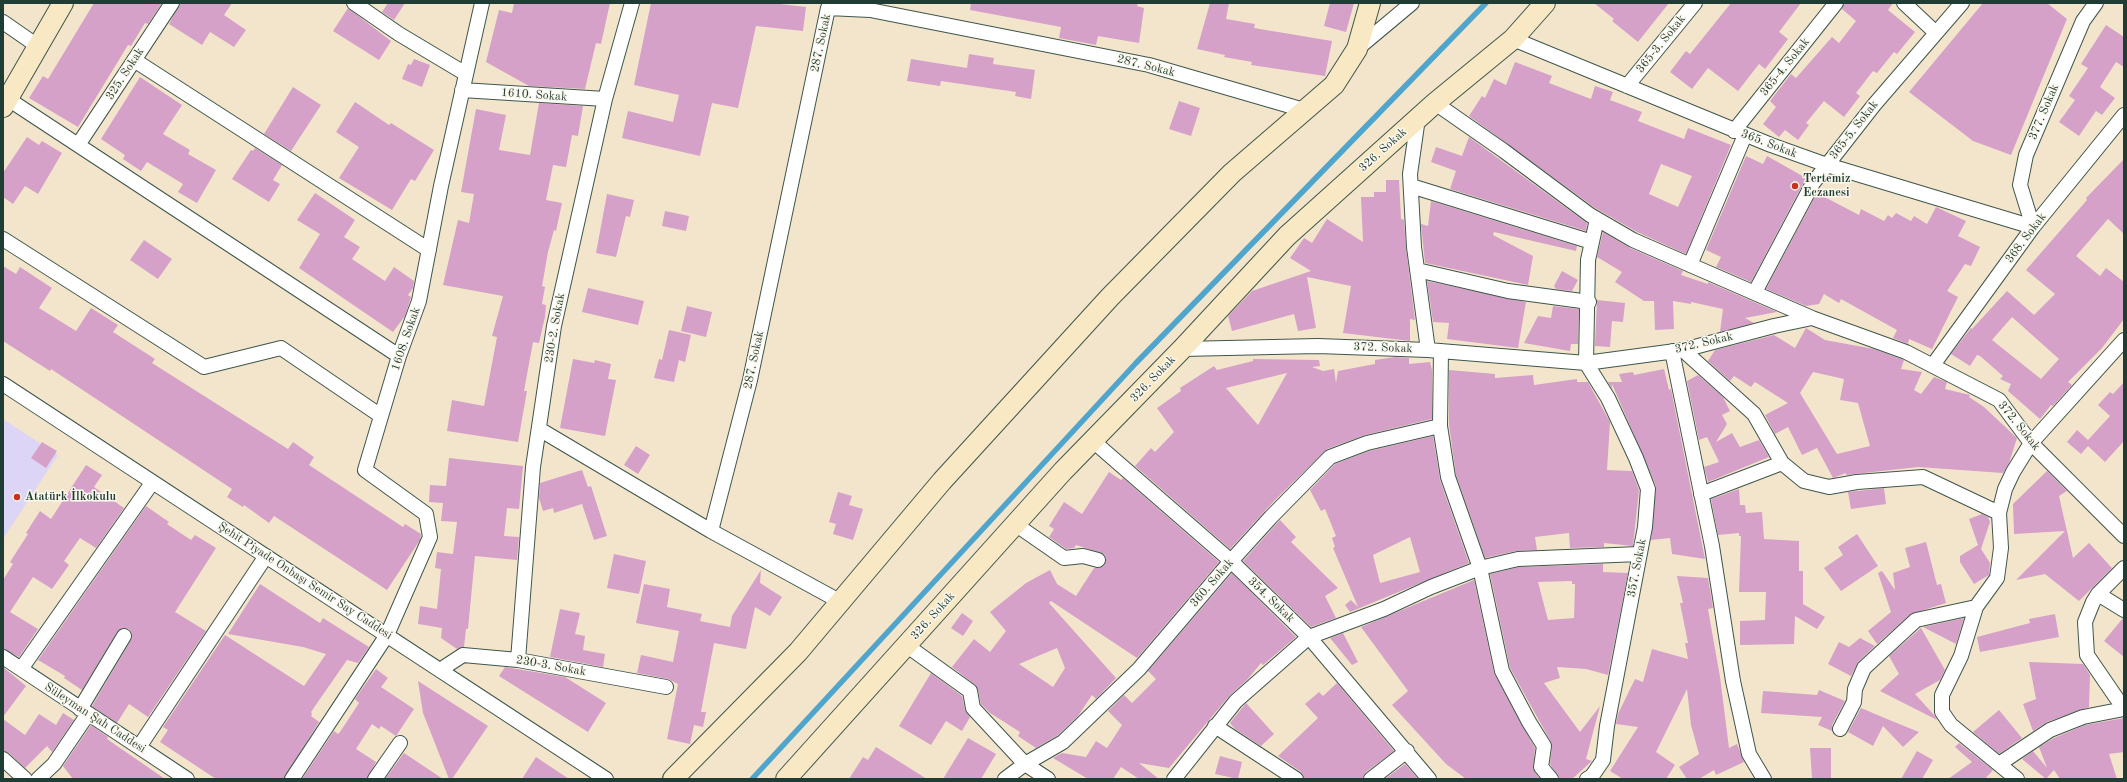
<!DOCTYPE html>
<html>
<head>
<meta charset="utf-8">
<style>
  body { margin:0 }
  #map { position:relative; width:2127px; height:782px; overflow:hidden; background:#f3e5cb; font-family:"Old Standard TT",serif }
  canvas { display:block }
  .frame { position:absolute; inset:0; border:4px solid #1f3d34; pointer-events:none }
</style>
</head>
<body>
<div id="map">
<canvas width="2127" height="782"></canvas>
<div class="frame"></div>
</div>
<script>
const c = document.querySelector('canvas').getContext('2d');
c.lineJoin = 'round';
function fillPath(path, color) { c.fillStyle = color; c.fill(path, 'evenodd'); }
const toPath = rows => new Path2D(rows.map(r => 'M' + r).join(''));
function stroke(path, color, width, dash) { c.strokeStyle = color; c.lineWidth = width; c.lineCap = dash ? 'butt' : 'round'; c.setLineDash(dash || []); c.stroke(path); }
function drawText(font, color, halo, rows, align = 'center') {
  c.font = font + ' "Old Standard TT",serif'; c.lineWidth = 3; c.setLineDash([]); c.textBaseline = 'middle'; c.strokeStyle = halo; c.fillStyle = color; for (const [text, x, y, turn = 0] of rows) {
    c.save(); c.translate(x, y); c.rotate((+turn || 0) * Math.PI / 180); c.textAlign = isNaN(turn) ? turn : align; if (halo) c.strokeText(text, 0, 0); c.fillText(text, 0, 0); c.restore();
  }
}
fillPath(toPath([
  [3,419,58,455,3,539]
]), '#ddd5f6');
stroke(toPath([
  [752,779,1136,363,1486,3]
]), '#4fa5cb', 5.5);
fillPath(toPath([
  [94,3,162,3,148,24,145,23,131,46,128,45,78,127,29,98,43,76,48,79],
  [180,3,232,3,224,15,246,30,234,47,210,32,202,45,169,24],
  [388,3,405,3,394,20,382,12],
  [514,3,610,3,601,44,596,43,585,89,529,86,486,62,499,10,512,13],
  [651,3,771,3,806,7,803,31,756,26,738,108,712,103,700,156,622,138,628,111,673,122,679,95,634,85],
  [971,3,1138,3,1137,6,1144,8,1139,43,1098,36,1096,45,1059,38,1061,27,970,10],
  [1210,3,1229,3,1226,19,1255,24,1254,28,1332,41,1325,76,1251,65,1252,62,1224,57,1225,55,1197,49],
  [1330,3,1354,3,1346,32,1324,26],
  [1594,3,1669,3,1638,42,1612,21,1614,19],
  [1731,3,1801,3,1779,32,1788,39,1765,69,1759,64,1738,91,1708,68,1692,89,1670,72,1686,51,1690,54],
  [1844,3,1893,3,1888,10,1915,32,1897,54,1894,52,1877,73,1873,71,1856,93,1860,96,1844,117,1824,101,1806,123,1809,125,1798,140,1785,130,1779,137,1763,124,1776,107,1770,101,1791,74,1796,78,1832,37,1839,43,1856,21,1842,9],
  [1983,3,2047,3,2067,19,2011,155,1973,141,1909,92],
  [348,8,391,41,379,60,333,31],
  [2106,25,2124,37,2124,67,2116,62,2100,87,2115,98,2102,115,2096,111,2079,136,2059,122,2075,100,2069,96,2088,68,2081,64],
  [969,54,994,58,993,64,1035,70,1031,99,1015,96,1016,92,941,81,940,86,907,81,911,59,967,68],
  [414,59,430,65,422,87,402,79,408,64,411,65],
  [1515,62,1552,76,1549,83,1591,99,1595,86,1613,92,1610,100,1642,112,1638,121,1684,139,1688,128,1731,145,1686,254,1637,232,1595,208,1469,116,1482,96,1485,98,1494,79,1506,85],
  [1661,164,1692,176,1678,207,1649,194],
  [140,77,182,105,163,134,190,150,188,154,216,170,197,203,178,192,183,184,147,162,141,171,123,159,125,155,101,139],
  [293,87,321,105,291,151,264,134],
  [1179,101,1200,108,1191,136,1169,129],
  [355,102,389,125,391,123,434,150,415,181,411,179,392,210,339,178,359,147,336,132],
  [539,103,583,106,578,136,572,135,566,167,553,165,546,200,562,203,556,231,554,230,548,252,542,286,545,287,542,304,546,305,545,317,539,343,533,342,524,391,527,391,518,442,447,431,452,400,484,406,497,337,492,336,503,296,443,285,458,220,469,223,474,194,461,192,476,109,506,115,499,150,530,155],
  [27,137,39,145,42,141,62,153,38,194,25,186,13,204,3,197,3,173],
  [1469,137,1587,223,1586,231,1450,189,1456,171,1431,162,1436,147,1462,156],
  [255,148,282,165,273,180,280,184,269,202,232,179,251,150,253,151],
  [1746,156,1763,164,1767,156,1806,178,1751,282,1716,267,1721,257,1706,250],
  [2124,159,2124,234,2108,219,2076,256,2100,276,2106,268,2124,282,2124,319,2102,348,2068,382,2072,385,2053,406,2051,405,2040,419,2008,391,2011,384,2000,379,2003,376,1980,356,1977,355,1970,366,1951,354,1971,328,1972,329,2007,291,2034,315,2055,294,2026,270,2087,200,2086,198],
  [2012,317,2059,359,2041,379,1992,340],
  [1386,180,1399,180,1401,219,1404,220,1406,248,1415,320,1410,319,1410,341,1343,333,1351,286,1307,277,1316,328,1298,331,1294,314,1232,331,1228,316,1252,291,1311,271,1290,258,1304,238,1312,243,1327,219,1363,242,1361,197,1374,197,1374,192,1386,192],
  [315,193,355,220,344,237,360,247,352,259,385,281,394,267,414,281,413,288,408,295,411,297,405,316,393,332,299,268,320,234,297,220],
  [1817,193,1859,215,1861,209,1884,221,1888,215,1892,218,1896,213,1911,221,1914,216,1927,224,1936,207,1966,221,1958,236,1980,247,1971,266,1965,264,1947,291,1958,297,1932,349,1909,339,1908,344,1893,338,1897,330,1841,299,1839,303,1824,294,1819,304,1806,306,1766,289],
  [607,194,634,200,630,217,626,216,616,257,596,253],
  [1431,201,1577,246,1576,251,1494,232,1493,235,1533,256,1528,285,1425,263,1421,224,1428,226],
  [665,211,689,216,686,231,662,226],
  [1603,232,1630,248,1683,271,1681,275,1708,284,1708,282,1777,312,1745,318,1754,323,1720,332,1723,309,1691,302,1691,304,1673,301,1674,329,1655,330,1654,301,1644,301,1615,282,1622,272,1597,257],
  [144,240,172,259,158,279,130,260],
  [3,266,16,274,20,267,52,288,39,308,76,331,91,308,118,325,113,332,155,359,152,363,288,449,293,442,314,457,309,465,403,527,405,524,421,534,420,540,387,590,274,516,269,523,244,505,243,507,227,497,232,489,51,369,50,371,3,341],
  [1562,271,1578,280,1572,291,1556,289,1554,286],
  [1427,281,1526,302,1518,348,1447,339,1449,323,1433,322],
  [588,288,644,301,638,325,582,312],
  [1597,300,1625,303,1623,322,1612,321,1610,347,1595,346],
  [687,306,712,312,706,337,681,331],
  [1553,306,1579,309,1578,344,1571,344,1570,351,1524,343,1538,316,1551,318],
  [1806,328,1825,340,1874,349,1904,360,1901,369,1922,372,1914,390,1921,394,1934,377,1947,382,1945,389,1970,395,1969,397,1984,407,2017,438,2009,463,2003,473,1918,467,1846,475,1846,473,1833,478,1817,448,1802,455,1788,427,1775,434,1765,415,1788,403,1755,382,1751,387,1734,376,1730,381,1708,361,1715,350,1774,335,1795,348],
  [1813,372,1844,379,1840,400,1858,403,1870,446,1837,454,1800,393],
  [669,330,691,335,685,362,679,360,674,382,654,378,659,359,662,360],
  [1395,357,1409,358,1409,364,1430,362,1432,370,1432,419,1365,435,1327,449,1275,500,1230,549,1135,466,1151,448,1155,452,1174,432,1157,408,1181,391,1180,388,1214,366,1217,370,1253,361,1253,359,1319,360,1320,366,1312,367,1323,371,1334,369,1336,383,1338,371,1375,364,1375,360],
  [1287,373,1258,425,1226,388],
  [573,359,594,363,595,360,611,364,608,379,616,380,605,436,560,428],
  [1664,369,1669,390,1671,389,1705,559,1672,554,1670,538,1651,540,1656,486,1612,384,1612,389,1608,382,1622,382,1619,374,1633,372,1634,375],
  [1449,370,1495,374,1495,378,1533,375,1534,385,1577,379,1577,382,1588,382,1610,422,1607,470,1632,471,1639,490,1633,546,1604,543,1604,547,1570,548,1569,533,1535,537,1537,550,1516,551,1485,558,1456,475,1449,425],
  [1698,375,1723,397,1730,411,1722,415,1727,424,1716,442,1732,433,1740,447,1759,440,1769,457,1708,482,1704,467,1719,462,1707,437,1699,440,1687,381],
  [2124,382,2124,441,2105,462,2088,446,2081,454,2067,442,2077,430,2088,440,2110,416,2098,405,2110,392,2113,394],
  [1433,436,1440,480,1469,563,1350,612,1345,605,1351,600,1358,607,1333,548,1335,547,1332,538,1336,536,1325,509,1321,511,1310,490,1335,464,1369,451],
  [1410,537,1420,572,1380,583,1373,555],
  [42,442,57,451,46,468,31,458],
  [636,446,650,455,638,474,624,465],
  [449,458,523,466,519,509,507,508,504,536,519,537,517,560,475,556,468,629,466,629,464,647,457,649,441,638,442,628,418,624,420,606,437,609,441,569,435,568,437,552,453,554,457,522,441,521,443,503,429,502,430,485,446,486],
  [86,465,102,475,94,487,124,508,96,548,80,538,64,561,69,565,52,589,33,577,10,612,38,629,19,657,3,649,3,580,13,564,10,562,28,534,26,533,40,511,51,519],
  [582,470,588,487,591,486,607,536,594,540,582,504,554,513,553,508,543,511,539,498,540,483],
  [2047,471,2067,491,2059,496,2073,558,2089,543,2112,568,2079,601,2045,574,2016,580,2065,531,2014,534,2013,504],
  [1109,472,1121,480,1123,478,1219,562,1137,658,1051,601,1049,603,1116,678,1096,699,1092,695,1078,716,1058,735,1036,748,1018,736,1020,732,990,713,981,704,978,690,975,685,952,667,974,639,990,652,1006,631,990,612,1026,583,1050,570,1057,584,1076,596,1094,568,1100,568,1104,566,1106,558,1104,554,1076,545,1074,548,1066,549,1049,537,1054,529,1049,526,1064,502,1082,514],
  [1057,648,1065,668,1053,687,1019,664],
  [1884,488,1886,504,1851,509,1848,492],
  [1739,489,1740,505,1745,505,1746,513,1762,512,1764,539,1799,541,1799,571,1803,571,1803,604,1825,617,1817,629,1795,616,1794,644,1740,645,1740,621,1765,620,1766,592,1739,592,1741,536,1739,536,1739,533,1718,535,1711,499],
  [838,492,852,496,849,505,863,509,853,540,833,534,836,524,829,522],
  [146,506,169,522,167,524,191,540,195,535,216,548,175,612,206,631,148,717,129,704,117,723,92,706,131,640,132,636,129,629,124,628,117,632,82,690,64,678,65,676,38,660],
  [1982,514,1988,517,1990,522,1981,549,1990,563,1989,575,1974,584,1960,562,1960,556,1978,545,1969,519],
  [1280,520,1296,537,1291,542,1338,588,1325,596,1336,618,1311,627,1243,561],
  [1857,534,1878,566,1841,591,1824,568,1843,555,1838,547],
  [1926,542,1937,585,1941,584,1946,603,1911,614,1877,644,1868,631,1891,612,1878,573,1882,571,1895,590,1893,573,1910,567,1905,548],
  [614,554,646,561,639,594,607,588],
  [1603,564,1603,572,1628,573,1608,675,1586,669,1557,667,1560,678,1544,683,1580,732,1600,706,1586,759,1592,761,1572,779,1559,779,1550,764,1552,747,1551,742,1510,668,1490,574,1519,567],
  [1572,581,1572,584,1575,584,1574,618,1548,620,1538,582],
  [761,570,760,583,782,597,770,616,755,607,746,649,714,643,701,712,706,712,703,727,694,725,690,744,667,739,678,684,668,679,637,673,641,655,673,662,679,631,636,623,644,584,670,589,667,607,702,614,700,621,730,627,732,616],
  [1232,573,1296,637,1263,665,1261,663,1247,680,1230,695,1169,768,1139,763,1159,779,1139,779,1121,767,1113,779,1088,779,1053,758,1062,753,1086,757,1096,741,1107,748,1122,725,1108,711,1124,695,1132,703,1156,679,1148,671],
  [1677,576,1708,578,1713,608,1708,609,1720,677,1729,748,1737,744,1744,762,1716,775,1714,770,1699,779,1687,779,1679,767,1699,754,1691,725,1687,689,1656,752,1675,765,1666,779,1623,779,1610,771,1638,727,1616,724,1618,714,1635,679,1643,682,1652,649,1688,659,1685,643,1688,643,1680,603,1683,603],
  [1474,580,1494,673,1535,748,1533,769,1540,779,1466,779,1446,764,1392,705,1408,691,1361,627],
  [260,584,320,623,323,618,369,647,358,663,347,660,311,712,312,714,311,716,319,722,284,779,216,779,160,742,168,730,163,727,225,635,304,686,326,654,303,647,228,634],
  [560,609,580,613,575,634,585,636,583,650,605,654,603,667,550,657],
  [962,613,973,621,963,636,951,628],
  [2055,614,2059,637,1980,652,1977,637,2030,623,2029,619],
  [1964,618,1956,644,1923,627],
  [2123,618,2124,618,2124,657,2104,641],
  [1921,628,1945,670,1940,680,1915,694,1934,715,1937,720,1880,691,1899,674,1889,656],
  [1343,633,1358,662,1352,665,1330,638],
  [1860,638,1875,646,1858,662,1851,676,1828,664,1839,642,1849,647],
  [2029,662,2083,664,2090,675,2089,707,2047,722,2033,731,2023,704,2036,699],
  [3,667,26,686,3,717],
  [505,667,565,677,606,703,588,732,499,676],
  [376,669,388,678,381,687,414,709,396,736,381,726,379,729,372,724,356,749,376,762,367,779,302,779,334,731,338,734,340,732,359,703,355,699],
  [931,673,962,696,965,710,970,717,962,731,946,721,931,745,899,726],
  [418,681,488,726,452,779,449,779,423,713],
  [1337,683,1394,751,1366,772,1363,779,1304,779,1301,772,1278,756,1318,718,1305,704,1319,692,1323,696],
  [1819,690,1845,701,1832,725,1832,731,1818,725,1822,717,1761,713,1763,691,1817,695],
  [1246,703,1274,734,1261,746,1235,729,1230,723],
  [1861,708,1887,719,1919,732,1903,747,1883,726,1873,746,1848,732],
  [1999,710,2022,738,1999,754,1973,732],
  [63,713,74,720,52,752,47,746,25,768,9,753,3,751,3,719,25,735,39,714,56,725],
  [2124,718,2124,752,2109,754,2117,779,2060,779,2054,770,2046,779,2022,759,2033,751,2047,768,2039,747,2054,738,2085,725],
  [91,725,108,737,107,739,165,779,73,779,63,766],
  [968,738,996,754,981,779,943,779],
  [1959,743,1993,770,1985,779,1948,779,1972,762,1955,747],
  [876,747,927,779,849,779,863,757,868,760],
  [1810,748,1831,748,1831,778,1812,778],
  [1917,751,1933,760,1922,779,1901,779],
  [404,753,443,779,385,779],
  [1220,756,1242,762,1238,779,1215,774],
  [536,757,569,779,522,779],
  [1405,764,1418,779,1385,779]
]), '#d5a1c9');
const street = toPath([
  [354,3,399,34,466,74],
  [1904,3,1936,33],
  [3,22,39,47],
  [1513,39,1771,145,1827,165,2033,227],
  [1357,49,1412,3],
  [134,60,429,250],
  [1627,86,1695,3],
  [462,90,605,99],
  [8,99,399,356],
  [1435,103,1504,151,1590,215,1633,240,1812,318],
  [1418,118,1410,174,1414,247,1428,350],
  [1734,131,1836,3],
  [78,145,172,3],
  [1411,186,1592,242],
  [2033,227,2020,185,2026,155,2083,21,2096,3],
  [3,239,204,367,281,348,381,416],
  [1690,265,1745,135],
  [1417,270,1508,291,1589,302],
  [1755,292,1813,183,1874,105,1962,3],
  [1182,349,1318,346,1428,350,1586,363,1683,350,1774,326,1812,318,1906,352,1999,400,2031,443,2124,536],
  [1683,350,1754,414,1782,463,1804,481,1829,487,1857,482,1923,477,1999,513],
  [1441,351,1440,426,1448,477,1480,568,1502,671,1529,722,1544,746,1541,767,1551,779],
  [1672,351,1712,546,1733,681,1749,754,1764,779],
  [1933,365,2033,227,2124,115],
  [3,384,606,779],
  [539,429,711,531,841,602],
  [1093,441,1231,561,1309,637,1429,779],
  [1701,494,1782,463],
  [1015,524,1064,558,1083,556,1098,560],
  [711,531,750,380,828,8,870,10,1149,65,1304,110],
  [2124,568,2098,594,2093,602,2085,622,2087,655,2124,709],
  [2098,594,2124,610],
  [906,645,970,691,973,708,1025,764,1048,779],
  [3,657,187,779],
  [518,660,533,467,554,326,605,99,632,3],
  [21,669,152,483],
  [440,670,463,655,518,660,666,687],
  [80,709,124,636],
  [1215,726,1296,779],
  [1840,729,1854,702,1855,689,1864,668,1916,620,1976,607],
  [139,747,266,556],
  [3,759,25,779],
  [1999,764,2050,730,2083,717,2124,709],
  [38,779,54,764,88,714],
  [292,779,387,635,430,537,426,514,365,470,399,356,419,301,441,186,482,3],
  [375,779,400,743],
  [1005,779,1025,764,1063,742,1139,669,1231,561,1271,517,1330,457,1367,443,1440,426],
  [1174,779,1236,701,1309,637,1384,609,1431,587,1480,568,1518,559,1639,554],
  [1371,779,1407,751],
  [1587,779,1592,776,1603,760,1607,726,1645,527,1648,489,1636,458,1608,398,1586,363,1588,260,1597,219],
  [2017,779,1951,725,1942,712,1942,695,1961,656,1976,607,1997,578,2001,548,1999,513,2005,489,2013,472,2031,443,2124,340]
]);
const secondary = toPath([
  [3,107,63,3],
  [673,779,798,652,942,481,1110,297,1232,173,1334,85,1357,49,1370,3],
  [786,779,1063,471,1182,349,1287,236,1435,103,1513,39,1545,3]
]);
stroke(street, '#3f564b', 16);
stroke(secondary, '#3f564b', 22);
stroke(street, '#fff', 14);
stroke(secondary, '#f8e8c3', 20);
for (const [x, y, r, color] of [
  [1795,186,4,"#c8321e"],
  [17,497,4,"#c8321e"]
]) { const dot = new Path2D(); dot.arc(x, y, r, 0, 2 * Math.PI); c.fillStyle = color; c.fill(dot); stroke(dot, '#fbf7ec', 1.5); }
drawText('12px', '#1f3d34', '#fbf7ec', [
  ["287. Sokak",821,43,-78],
  ["365-3. Sokak",1661,44,-51],
  ["287. Sokak",1146,66,14],
  ["365-4. Sokak",1785,67,-51],
  ["325. Sokak",125,74,-57],
  ["1610. Sokak",534,95,4],
  ["377. Sokak",2044,112,-67],
  ["365-5. Sokak",1854,130,-52],
  ["365. Sokak",1769,144,21],
  ["326. Sokak",1383,150,-42],
  ["368. Sokak",2026,238,-53],
  ["230-2. Sokak",555,328,-80],
  ["1608. Sokak",406,339,-71],
  ["372. Sokak",1704,343,-13],
  ["372. Sokak",1383,348,2],
  ["287. Sokak",754,360,-78],
  ["326. Sokak",1153,379,-46],
  ["372. Sokak",2019,426,51],
  ["357. Sokak",1637,568,-79],
  ["Şehit Piyade Onbaşı Semir Say Caddesi",305,581,33],
  ["360. Sokak",1212,583,-49],
  ["354. Sokak",1271,600,44],
  ["326. Sokak",933,616,-48],
  ["230-3. Sokak",551,666,10],
  ["Süleyman Şah Caddesi",95,718,33]
]);
drawText('bold 12px', '#1f3d34', '#fbf7ec', [
  ["Tertemiz",1803,179],
  ["Eczanesi",1803,193],
  ["Atatürk İlkokulu",25,497]
], 'left');
</script>
</body>
</html>
